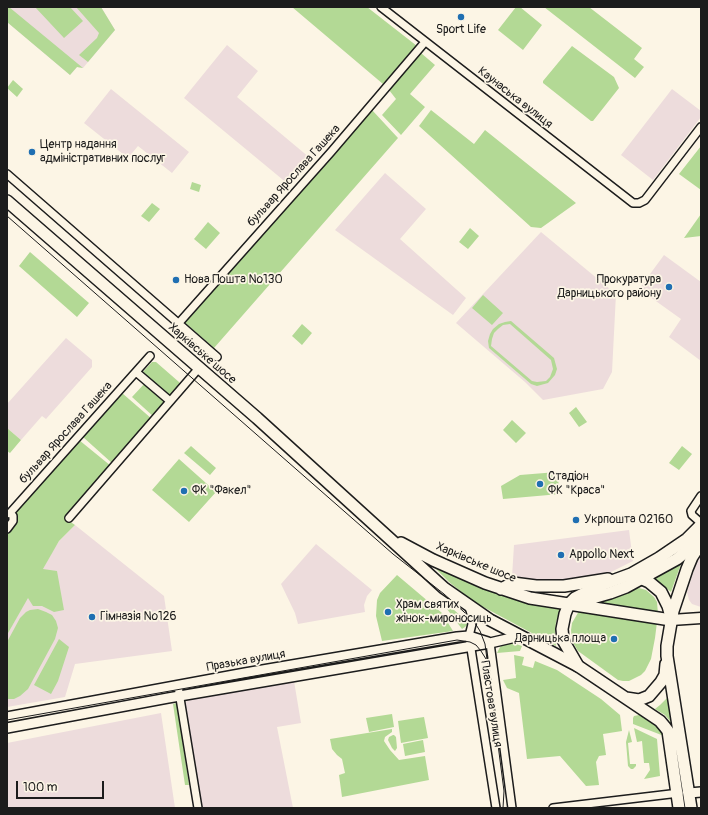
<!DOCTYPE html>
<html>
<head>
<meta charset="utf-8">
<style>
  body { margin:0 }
  #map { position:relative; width:708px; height:815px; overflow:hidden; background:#fcf5e5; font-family:Pangolin,sans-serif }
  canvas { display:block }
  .frame { position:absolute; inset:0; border:8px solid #1c1c1c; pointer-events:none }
  .scale { position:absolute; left:16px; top:781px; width:88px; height:18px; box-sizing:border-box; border:2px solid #1c1c1c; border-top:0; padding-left:5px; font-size:12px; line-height:14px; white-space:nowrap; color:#1c1c1c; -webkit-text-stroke:3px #fcf5e5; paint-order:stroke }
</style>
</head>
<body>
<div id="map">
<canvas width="708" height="815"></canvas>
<div class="frame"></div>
<div class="scale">100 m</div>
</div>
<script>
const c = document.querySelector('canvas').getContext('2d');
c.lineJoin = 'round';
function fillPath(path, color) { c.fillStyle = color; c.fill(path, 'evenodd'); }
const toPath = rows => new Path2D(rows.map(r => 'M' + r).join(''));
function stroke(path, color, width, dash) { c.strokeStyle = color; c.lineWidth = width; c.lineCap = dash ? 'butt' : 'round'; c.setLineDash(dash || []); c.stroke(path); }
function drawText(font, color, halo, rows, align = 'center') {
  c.font = font + ' Pangolin,sans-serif'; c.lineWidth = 3.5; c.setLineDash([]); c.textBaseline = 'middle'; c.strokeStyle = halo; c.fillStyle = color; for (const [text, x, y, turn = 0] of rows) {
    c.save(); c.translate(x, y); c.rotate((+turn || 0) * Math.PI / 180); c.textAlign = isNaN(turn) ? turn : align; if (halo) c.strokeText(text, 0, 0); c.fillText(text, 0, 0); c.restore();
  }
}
fillPath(toPath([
  [7,7,101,7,115,30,83,68,77,67,70,75,7,22],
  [227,45,258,71,237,97,310,158,288,184,184,98],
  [111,89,189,152,172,173,138,146,128,158,84,123],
  [672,89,701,111,701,117,653,180,621,155],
  [385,173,426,209,400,239,466,298,453,315,335,230],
  [541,232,616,294,612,372,603,389,543,400,525,382,456,323],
  [664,255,701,282,701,361,669,337,681,319,639,289],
  [66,338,92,360,92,367,46,419,42,416,21,440,7,428,7,404],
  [75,525,164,596,172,651,75,664,65,697,7,707,7,635,51,554,59,541],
  [629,530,633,561,609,573,575,581,533,580,512,577,514,545],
  [316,544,372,590,367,596,364,605,365,612,298,624,295,613,281,584],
  [701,555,701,607,692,604,689,600,687,592,698,558],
  [294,681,301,723,277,727,293,808,201,808,184,705,186,702,190,698],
  [161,713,175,808,9,808,7,803,7,743]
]), '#eddcdc');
fillPath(toPath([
  [7,7,9,7,83,68,77,67,70,75,7,22],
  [35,7,70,7,83,21,64,38],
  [76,7,101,7,115,30,88,62,79,55,97,38,99,33],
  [292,7,367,7,417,46,383,84],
  [516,7,520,7,542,25,523,50,498,30],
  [544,7,589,7,642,48,634,59,644,67,635,78],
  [572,46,614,77,619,88,593,121,591,121,543,83,543,81],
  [421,53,435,65,410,94,425,107,401,135,382,115,396,99,389,90],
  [13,80,23,89,17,97,7,88],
  [372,110,398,138,214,348,184,322],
  [431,110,474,144,485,130,576,203,541,228,531,227,419,126],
  [701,146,701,190,679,174],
  [192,182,201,185,199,192,190,189],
  [152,203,160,209,149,222,141,216],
  [701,214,701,236,684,238],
  [208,222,220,233,206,249,194,239],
  [470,228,479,236,468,249,459,242],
  [30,252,89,303,77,317,19,266],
  [483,295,503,313,492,325,472,308],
  [511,321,554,358,557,369,555,375,548,383,537,386,531,384,489,348,488,341,490,334,493,329,499,324,505,322],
  [510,324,551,360,553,369,550,377,546,381,537,382,532,381,491,346,492,339,494,333,498,329,503,325],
  [302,324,312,333,302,345,292,336],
  [152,362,156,362,179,382,181,386,172,396,166,397,142,373],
  [145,383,164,400,164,404,154,417,132,397],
  [122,393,152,419,113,464,83,437],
  [576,407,587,422,579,427,569,413],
  [512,420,526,433,516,443,503,430],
  [7,428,21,440,10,453,7,451],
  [79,440,111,466,69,521,75,525,59,541,43,569,57,571,64,610,54,612,42,606,33,606,28,598,7,635,7,531,14,511],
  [191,446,216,468,210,475,184,453],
  [682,446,692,454,679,470,669,463],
  [179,459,216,492,189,522,152,490],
  [557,472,560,494,503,499,501,486,520,475],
  [682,561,671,592,654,578],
  [432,565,480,587,500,595,537,605,561,608,556,622,555,634,556,646,474,602,449,582],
  [397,575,442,613,453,631,382,641,376,616,377,600,380,593],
  [639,588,646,590,654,597,657,602,658,614,591,604,613,598],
  [446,603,469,623,465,627,462,629,444,605],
  [38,609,46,612,52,615,56,621,58,628,55,639,28,689,20,696,14,699,7,699,7,642,20,618,26,612,30,610],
  [579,611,657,622,655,638,651,659,645,671,641,675,629,681,623,681,618,680,578,651,572,641,571,630,572,623],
  [59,639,69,647,58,681,51,694,34,685],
  [509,643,513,643,522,646,520,651,497,653,500,647,504,644],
  [514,655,524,657,522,665,533,668,535,661,557,670,601,699,620,715,622,731,603,734,606,755,599,756,596,762,599,785,586,786,560,756,527,759,519,693,507,688,503,680,516,678],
  [669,696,674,726,665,715,655,709,660,705],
  [177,703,189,785,185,785,173,704],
  [392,714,394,727,369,732,366,718],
  [639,715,647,718,661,728,664,736,633,724,633,718,634,716],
  [424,717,428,738,401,743,398,721],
  [634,728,657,739,660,776,644,779,650,770,649,763,644,763,642,741,637,742],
  [392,729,392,732,385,737,384,741,390,750,399,760,425,756,429,780,342,797,339,775,345,773,342,759,337,755,332,749,330,739],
  [629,730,632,742,628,743,630,764,636,764,636,766,633,769,631,769,628,766,626,742],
  [393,735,394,735,396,737,397,748,395,751,392,748,388,740,389,737],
  [423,740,425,752,405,756,403,744]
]), '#b3d995');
const minor = toPath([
  [381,7,633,203,639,203,645,200,701,127],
  [7,174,217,357],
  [178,324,331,152,425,42],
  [136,372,170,401],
  [701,496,691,511,692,515,701,523],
  [7,514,10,513,150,356],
  [69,518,199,368],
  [7,529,13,521,13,516,10,513],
  [469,607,473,620,469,636,496,808],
  [490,643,512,808],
  [178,686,198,808],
  [553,808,679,793]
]);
const tertiary = toPath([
  [7,717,245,673,457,637,469,636,488,642],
  [7,728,168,698,490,643,520,636],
  [689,793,701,792]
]);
const secondary = toPath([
  [671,620,701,618]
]);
const primary = toPath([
  [7,201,257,418,444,588,490,620,578,666],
  [401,543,433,560,485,583,530,598,671,620],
  [501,589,513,583,536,586,564,586,608,579],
  [575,603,610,593,626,587,677,559,701,539]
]);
const trunk = toPath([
  [631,574,649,582,661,592,668,606,671,617],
  [626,698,639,700,649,696,661,682,665,675,666,664],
  [679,808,668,731,665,727,660,721,578,666,563,640,562,629,565,614,569,604,575,598,601,585,631,574,659,558,687,539,701,525],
  [691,808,667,656,667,646,673,611,687,569,692,557,701,543]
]);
stroke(minor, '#1c1c1c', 10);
stroke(tertiary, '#1c1c1c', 12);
stroke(secondary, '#1c1c1c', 13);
stroke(primary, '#1c1c1c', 14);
stroke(trunk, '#1c1c1c', 14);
stroke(minor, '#fcf5e5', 7);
stroke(tertiary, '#fcf5e5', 9);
stroke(secondary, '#fcf5e5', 10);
stroke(primary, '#fcf5e5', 11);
stroke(trunk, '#fcf5e5', 11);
stroke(toPath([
  [7,216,393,554,444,594,473,620,480,631,485,644,504,791,503,808],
  [7,720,457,640,470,642,476,645,481,651,486,659]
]), '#1c1c1c', 1);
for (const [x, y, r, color] of [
  [461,17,4,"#1f6fb2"],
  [32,152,4,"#1f6fb2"],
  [176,280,4,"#1f6fb2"],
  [669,287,4,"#1f6fb2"],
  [540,484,4,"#1f6fb2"],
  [184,491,4,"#1f6fb2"],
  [576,520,4,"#1f6fb2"],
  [561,555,4,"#1f6fb2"],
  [388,612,4,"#1f6fb2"],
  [92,617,4,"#1f6fb2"],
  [614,639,4,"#1f6fb2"]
]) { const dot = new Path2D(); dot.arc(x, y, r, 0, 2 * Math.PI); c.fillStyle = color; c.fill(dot); stroke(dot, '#fcf5e5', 1.5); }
drawText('12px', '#1c1c1c', '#fcf5e5', [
  ["Sport Life",461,30,"center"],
  ["Центр надання",40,145],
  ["адміністративних послуг",40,159],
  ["Нова Пошта №130",184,280],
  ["Прокуратура",661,280,"right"],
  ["Дарницького району",661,294,"right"],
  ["Стадіон",548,477],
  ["ФК \"Краса\"",548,491],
  ["ФК \"Факел\"",192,491],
  ["Укрпошта 02160",584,520],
  ["Appollo Next",569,555],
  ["Храм святих",396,605],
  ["жінок-мироносиць",396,619],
  ["Гімназія №126",100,617],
  ["Дарницька площа",606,639,"right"]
], 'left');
drawText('12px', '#1c1c1c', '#fcf5e5', [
  ["Каунаська вулиця",515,98,38],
  ["бульвар Ярослава Гашека",294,176,-48],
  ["Харківське шосе",202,354,41],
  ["бульвар Ярослава Гашека",66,433,-48],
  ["Харківське шосе",476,563,23],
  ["Празька вулиця",246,661,-10],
  ["Пластова вулиця",491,704,81]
]);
</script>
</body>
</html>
